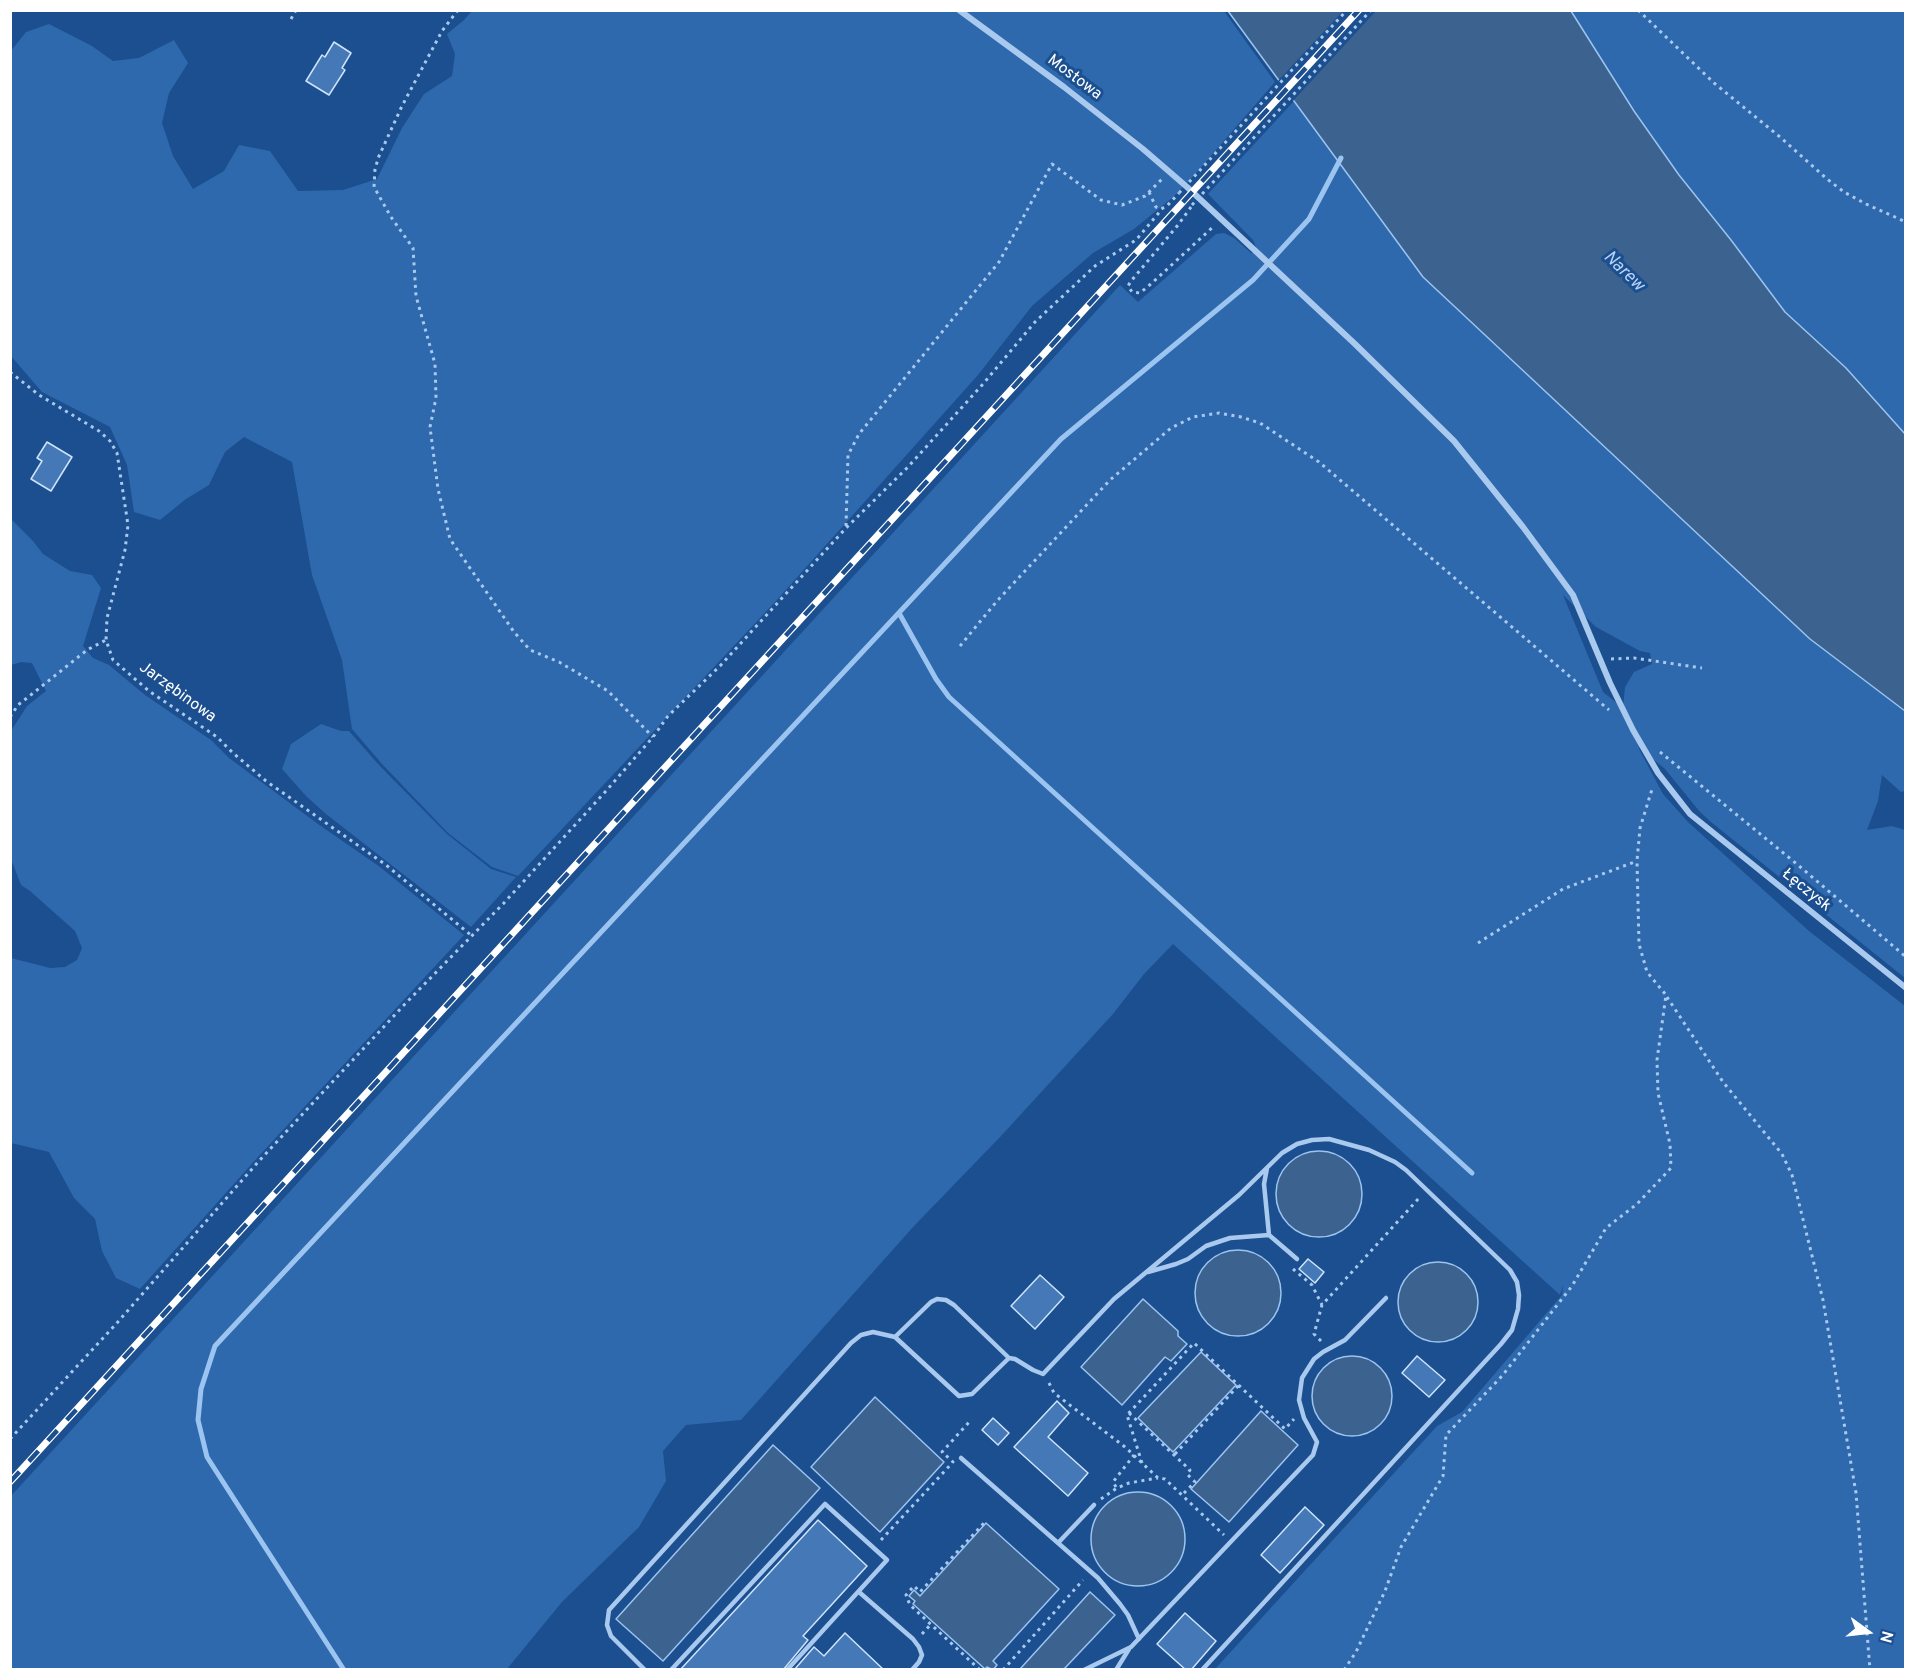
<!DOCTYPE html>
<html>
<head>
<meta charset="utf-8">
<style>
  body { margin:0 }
  #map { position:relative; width:1916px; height:1680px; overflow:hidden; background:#1b4f8f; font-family:Overpass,sans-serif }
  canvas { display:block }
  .frame { position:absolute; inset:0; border:12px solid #fff; pointer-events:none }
  .north { position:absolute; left:1838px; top:1602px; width:60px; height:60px; -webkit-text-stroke:4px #1b4f8f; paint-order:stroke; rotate:105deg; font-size:16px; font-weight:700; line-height:24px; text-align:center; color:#fff }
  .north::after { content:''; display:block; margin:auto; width:21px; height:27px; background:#fff; clip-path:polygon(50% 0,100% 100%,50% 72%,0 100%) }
</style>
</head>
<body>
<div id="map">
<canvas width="1916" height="1680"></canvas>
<div class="frame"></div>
<div class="north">N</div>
</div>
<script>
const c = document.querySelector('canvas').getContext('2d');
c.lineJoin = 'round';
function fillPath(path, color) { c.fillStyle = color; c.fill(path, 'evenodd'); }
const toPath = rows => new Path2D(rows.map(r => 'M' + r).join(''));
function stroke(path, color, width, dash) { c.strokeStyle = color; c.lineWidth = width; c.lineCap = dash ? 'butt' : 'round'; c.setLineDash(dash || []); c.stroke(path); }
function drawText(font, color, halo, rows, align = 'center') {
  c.font = font + ' Overpass,sans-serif'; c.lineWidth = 6; c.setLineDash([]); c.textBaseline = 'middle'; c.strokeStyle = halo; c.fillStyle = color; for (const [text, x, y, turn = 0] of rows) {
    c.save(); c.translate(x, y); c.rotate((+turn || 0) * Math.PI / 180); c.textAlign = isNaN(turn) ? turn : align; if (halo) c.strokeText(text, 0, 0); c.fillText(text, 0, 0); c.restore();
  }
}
fillPath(toPath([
  [472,11,1224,11,1275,82,1190,180,1172,198,1134,229,1093,253,1032,306,978,375,775,602,518,876,492,867,448,833,382,764,352,729,342,660,312,575,292,462,244,437,225,452,209,485,186,499,160,520,134,512,127,465,110,427,42,392,11,356,10,52,26,32,49,24,92,46,113,61,139,58,174,40,188,63,169,93,162,123,173,156,193,189,224,171,239,145,270,151,298,191,343,190,377,179,402,128,424,94,452,76,455,54,447,34,464,20],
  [1571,11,1905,11,1905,434,1846,368,1785,312,1731,240,1679,175,1634,111],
  [1294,101,1423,277,1810,639,1905,711,1905,791,1901,792,1882,775,1878,801,1867,830,1892,826,1905,830,1905,978,1711,822,1700,812,1665,769,1638,747,1663,794,1688,822,1809,931,1905,1006,1905,1669,1215,1669,1437,1426,1462,1412,1562,1295,1563,1285,1560,1295,1173,944,1144,974,1113,1014,1001,1136,914,1226,741,1420,686,1425,663,1451,666,1481,639,1527,562,1602,507,1669,11,1669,10,1497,1120,285,1138,302,1216,234,1224,233,1234,238,1251,253,1252,253,1256,247,1253,240,1208,194],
  [1563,595,1596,627,1640,651,1650,653,1652,664,1634,672,1625,687,1623,708,1603,692],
  [11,519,33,541,43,554,70,571,92,575,101,588,83,646,93,658,109,665,145,695,211,740,229,758,318,824,380,867,464,935,257,1158,140,1289,116,1278,102,1251,95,1219,74,1198,49,1152,11,1143,11,958,50,968,65,967,77,960,82,948,75,931,30,891,21,885,11,859,11,731,27,706,46,691,32,663,21,662,11,665],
  [321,724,341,731,349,731,379,765,447,834,491,869,516,877,471,927,326,814,306,796,282,769,291,744]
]), '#2e69ad');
const water = toPath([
  [1228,11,1571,11,1634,111,1679,175,1731,240,1785,312,1846,368,1905,434,1905,711,1810,639,1423,277,1228,11],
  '1276 1194a43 43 0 1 1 86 0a43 43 0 1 1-86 0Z',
  '1195 1293a43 43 0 1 1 86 0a43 43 0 1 1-86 0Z',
  '1398 1302a40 40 0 1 1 80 0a40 40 0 1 1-80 0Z',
  [1143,1299,1178,1331,1178,1336,1187,1344,1171,1361,1165,1357,1122,1405,1081,1367,1143,1299],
  [1201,1352,1236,1385,1173,1452,1138,1418,1201,1352],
  '1312 1396a40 40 0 1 1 80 0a40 40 0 1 1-80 0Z',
  [875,1397,944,1462,880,1532,811,1467,875,1397],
  [1261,1411,1298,1445,1229,1522,1191,1489,1261,1411],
  [773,1445,820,1488,663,1661,616,1619,773,1445],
  '1091 1539a47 47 0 1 1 94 0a47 47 0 1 1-94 0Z',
  [986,1523,1059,1589,993,1661,997,1665,993,1670,987,1667,985,1669,913,1604,915,1601,909,1596,914,1590,920,1596,986,1523],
  [1090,1592,1115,1615,1064,1669,1020,1669,1090,1592]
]);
fillPath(water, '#3c6290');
stroke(water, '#9cc4f0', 1.5);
fillPath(toPath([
  [1343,11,1376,11,1292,102,1277,82]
]), '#1b4f8f');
stroke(toPath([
  [899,613,936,679,949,697,1472,1173],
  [344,1670,207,1457,198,1420,201,1389,215,1346,1061,439,1253,280,1309,219,1341,158]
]), '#9cc4f0', 5);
const building = toPath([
  [334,42,351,53,342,68,345,70,329,95,306,81,322,55,325,57,334,42],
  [47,442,72,457,51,491,31,479,42,461,37,458,47,442],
  [1308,1259,1324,1272,1315,1283,1299,1269,1308,1259],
  [1040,1275,1064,1297,1035,1329,1011,1306,1040,1275],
  [1417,1356,1445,1380,1429,1397,1402,1373,1417,1356],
  [1057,1401,1069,1413,1048,1437,1088,1473,1068,1496,1014,1447,1057,1401],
  [993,1418,1009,1433,998,1445,982,1430,993,1418],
  [1305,1507,1324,1525,1280,1573,1261,1555,1305,1507],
  [818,1520,867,1566,803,1636,808,1640,783,1670,680,1670,818,1520],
  [1185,1613,1216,1641,1191,1670,1186,1670,1157,1644,1185,1613],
  [845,1633,884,1670,794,1670,814,1647,824,1656,845,1633]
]);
fillPath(building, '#4478b7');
stroke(building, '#cfe3fa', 1.5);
stroke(toPath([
  [458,10,442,31,402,106,379,156,375,169,374,187,391,217,413,248,416,296,435,364,436,398,430,427,438,489,450,539,514,632,530,650,559,662,608,691,653,737],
  [1638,10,1714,83,1780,137,1827,179,1844,192,1866,204,1906,222],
  [291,19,296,10],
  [1149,192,1156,207,1160,209,1166,207,1179,193],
  [1191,207,1178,225,1131,281,1128,286,1132,292,1140,293,1152,283,1214,226],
  [10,372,39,395,99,431,110,441,117,453,128,525,125,550,107,618,106,640,113,660,149,691,217,737,233,753,266,781,386,865,472,936],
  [846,526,848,455,859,434,999,262,1052,164,1101,200,1122,205,1145,196,1162,179],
  [960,646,997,601,1110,480,1171,428,1193,417,1219,413,1241,417,1260,423,1319,462,1609,710],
  [1611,659,1634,658,1702,668],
  [10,717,18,705,27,698,87,650,106,640],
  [1660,752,1798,865,1906,957],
  [1478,943,1563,889,1637,861],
  [1667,997,1723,1082,1782,1154,1792,1175,1823,1300,1856,1493,1870,1670],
  [1293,1269,1312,1285,1322,1305],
  [1321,1341,1314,1334,1322,1305,1420,1197],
  [1049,1383,1054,1393,1125,1447,1158,1478,1165,1479,1224,1535],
  [1129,1413,1190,1470,1187,1474,1195,1482,1182,1495],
  [10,1439,116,1324,259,1161,404,1005,503,904,606,791,653,737,668,716,720,666,846,528,908,467,983,384,1035,322,1095,266,1136,240,1162,209],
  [1175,1454,1239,1385],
  [1142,1463,1127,1415,1194,1343,1285,1429,1294,1419],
  [1116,1487,1113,1482,1134,1455],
  [1101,1499,1117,1488,1129,1483,1158,1478],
  [881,1540,953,1462,942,1452,971,1420],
  [922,1634,931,1624],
  [980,1670,910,1605,906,1595,914,1586,920,1592,984,1523],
  [1003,1670,1083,1580],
  [1344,1670,1356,1652,1385,1591,1401,1547,1443,1476,1446,1435,1502,1376,1572,1286,1606,1228,1637,1204,1671,1168,1670,1144,1658,1093,1657,1060,1666,995,1647,972,1639,944,1637,861,1640,828,1653,786]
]), '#a9c9ee', 3, [3, 4.5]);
stroke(toPath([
  [1267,1168,1264,1184,1269,1235,1297,1259],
  [1148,1272,1176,1264,1188,1259,1206,1246,1230,1238,1269,1235],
  [895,1337,931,1302,937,1299,946,1300,954,1305,1009,1358],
  [961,1458,1098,1578,1120,1604,1128,1615,1139,1639],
  [1058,1543,1094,1505],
  [859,1592,913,1639,919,1647,922,1655,919,1662,912,1670],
  [645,1670,611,1636,607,1625,609,1610,851,1343,861,1335,873,1332,895,1337,959,1396,972,1394,1009,1358,1015,1359,1033,1370,1043,1374,1114,1299,1239,1195,1282,1153,1297,1144,1312,1140,1329,1139,1369,1150,1395,1162,1406,1170,1510,1270,1517,1282,1519,1295,1518,1309,1512,1330,1501,1344,1202,1670],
  [671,1670,825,1504,887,1560,787,1670],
  [1084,1670,1131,1647,1313,1455,1317,1442,1304,1418,1299,1400,1302,1378,1314,1359,1323,1352,1345,1340,1386,1298],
  [1116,1670,1129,1649]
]), '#a9c9ee', 4.5);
stroke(toPath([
  [959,10,1064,87,1143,149,1187,187,1355,344,1454,441,1523,527,1573,595,1610,683,1633,730,1658,773,1690,814,1906,988]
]), '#a9c9ee', 6);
const rail = toPath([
  [10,1482,1359,10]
]);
stroke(rail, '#fff', 7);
stroke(rail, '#1b4f8f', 4.5, [14]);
stroke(toPath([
  [1179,193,1347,10],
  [1192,205,1371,10]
]), '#a9c9ee', 3, [3, 4.5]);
drawText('16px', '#fff', '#1b4f8f', [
  ["Mostowa",1074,78,37],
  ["Jarzębinowa",177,693,36],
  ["Łęczysk",1806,891,39]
]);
drawText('italic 18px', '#b5d3f5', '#1b4f8f', [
  ["Narew",1623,272,44]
]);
</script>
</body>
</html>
